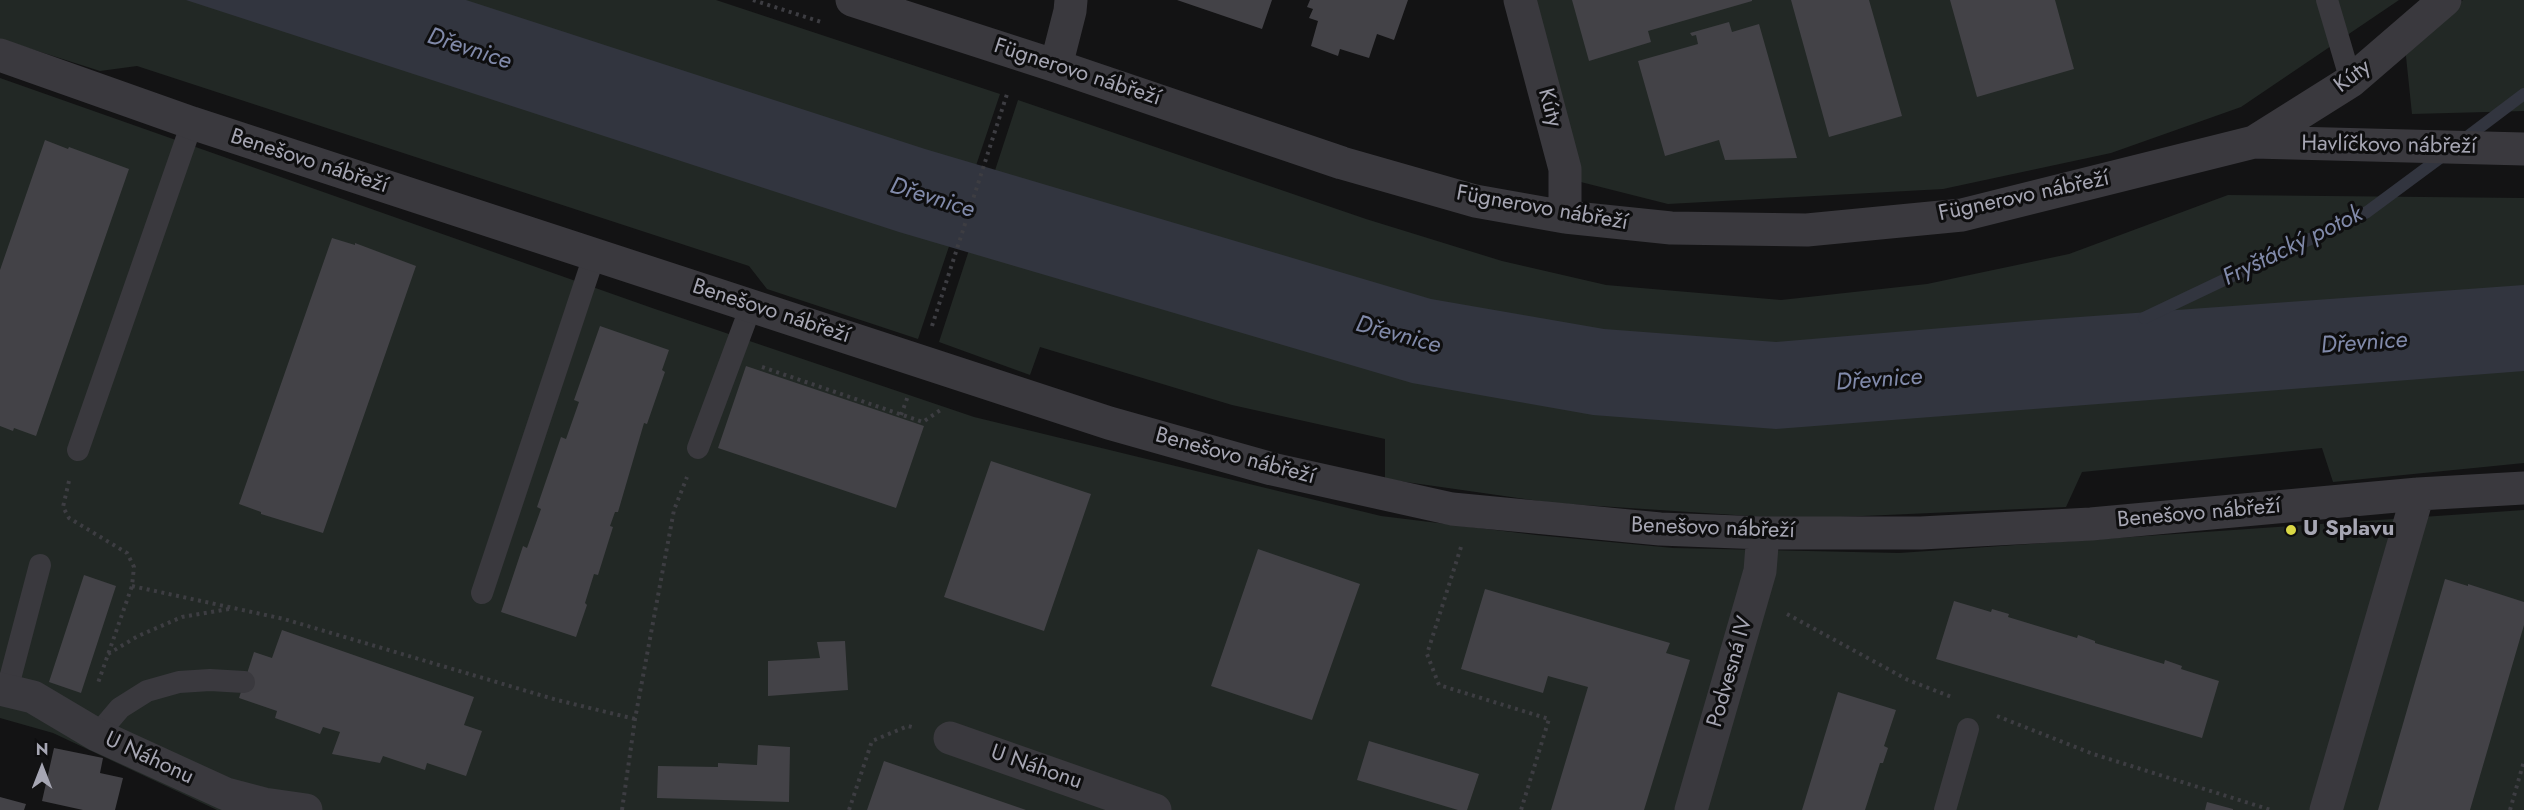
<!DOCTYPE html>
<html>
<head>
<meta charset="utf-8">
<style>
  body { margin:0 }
  #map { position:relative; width:2524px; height:810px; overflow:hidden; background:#131314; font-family:Jost,sans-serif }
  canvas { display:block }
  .north { position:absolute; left:12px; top:738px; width:60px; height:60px; -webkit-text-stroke:4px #0e0e0f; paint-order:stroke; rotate:0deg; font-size:16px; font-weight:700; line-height:24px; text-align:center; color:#a6a6b3 }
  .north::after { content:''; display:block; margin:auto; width:21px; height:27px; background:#a6a6b3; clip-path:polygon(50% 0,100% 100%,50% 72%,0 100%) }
</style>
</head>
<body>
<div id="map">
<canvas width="2524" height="810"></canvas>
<div class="north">N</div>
</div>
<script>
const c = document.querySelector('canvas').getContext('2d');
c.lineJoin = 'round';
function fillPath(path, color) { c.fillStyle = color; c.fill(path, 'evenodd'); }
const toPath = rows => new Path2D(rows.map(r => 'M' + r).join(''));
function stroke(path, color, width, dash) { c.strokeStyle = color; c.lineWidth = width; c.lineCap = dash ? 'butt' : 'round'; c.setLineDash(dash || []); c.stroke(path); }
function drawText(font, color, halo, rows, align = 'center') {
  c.font = font + ' Jost,sans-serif'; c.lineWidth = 6; c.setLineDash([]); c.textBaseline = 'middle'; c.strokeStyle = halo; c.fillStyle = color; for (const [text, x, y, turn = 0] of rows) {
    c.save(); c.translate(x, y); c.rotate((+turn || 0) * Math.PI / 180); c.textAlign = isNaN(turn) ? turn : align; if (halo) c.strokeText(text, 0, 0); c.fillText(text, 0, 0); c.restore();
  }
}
fillPath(toPath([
  [0,0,716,0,1000,94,918,339,767,289,749,266,137,66,100,71,0,39],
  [1508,0,2399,0,2241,107,2111,153,1943,189,1668,204,1557,176],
  [2463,0,2524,0,2524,111,2412,114,2405,47],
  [0,78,655,309,974,417,1381,516,1536,535,1673,548,1899,553,2524,510,2524,810,217,810,53,733,0,718],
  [1018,100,1366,219,1502,261,1606,285,1781,300,1927,284,2069,254,2228,195,2524,198,2524,463,2333,482,2322,448,2082,472,2066,507,1796,519,1553,503,1385,479,1385,439,1232,405,1040,347,1030,375,939,342]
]), '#222825');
fillPath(toPath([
  [186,0,466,0,925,149,1431,299,1604,329,1776,342,2038,320,2524,285,2524,371,1776,429,1593,415,1412,383,899,232]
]), '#32353f');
stroke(toPath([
  [2463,140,2524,94],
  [2144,318,2367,212,2444,155]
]), '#32353f', 12);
fillPath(toPath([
  [1177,0,1272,0,1262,29],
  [1310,0,1408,0,1394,40,1377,34,1369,58,1340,49,1338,56,1311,46,1318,21,1309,18,1313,9,1307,7],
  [1572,0,1752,0,1752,1,1648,31,1651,42,1589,61],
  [1791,0,1869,0,1902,116,1829,137],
  [1950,0,2055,0,2074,69,1977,97],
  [1729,22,1732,32,1759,24,1797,158,1725,160,1719,140,1665,156,1638,61,1698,44,1696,35,1692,36,1690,33],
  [45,140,68,149,69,147,129,169,36,436,14,428,13,431,0,426,0,270],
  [332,238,355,245,355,243,416,266,323,533,261,514,261,512,239,504],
  [600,326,669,350,662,370,665,372,647,424,644,423,618,512,615,512,610,526,613,527,598,575,594,574,585,603,587,605,576,637,501,612,523,546,527,548,541,509,537,507,561,437,566,439,579,402,574,400],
  [746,366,924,426,896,508,718,448],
  [991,461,1091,494,1044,631,944,597],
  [1258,549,1360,584,1312,720,1211,686],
  [84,575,116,586,81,693,49,682],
  [2445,579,2468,586,2468,584,2524,602,2524,625,2470,810,2378,810],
  [1485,589,1670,643,1666,653,1690,660,1644,810,1551,810,1588,687,1548,676,1543,693,1461,669],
  [1954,601,1991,612,1992,609,2009,614,2008,617,2077,638,2078,635,2095,641,2095,643,2164,664,2165,660,2182,666,2181,669,2219,681,2202,738,1936,659],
  [282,630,474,697,464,725,482,731,466,776,427,763,425,770,383,756,380,763,332,754,340,732,323,727,320,734,275,718,277,711,239,698,254,652,272,658],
  [845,641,848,690,768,696,768,661,820,658,817,642],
  [1838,692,1896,710,1884,746,1888,748,1883,763,1880,763,1865,810,1802,810],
  [1369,741,1479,774,1467,810,1458,810,1357,780],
  [758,745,790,747,789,802,657,798,658,766,718,767,718,763,757,765],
  [54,748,103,758,100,773,123,778,115,810,83,810,42,801],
  [884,761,1026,810,867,810],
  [0,797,26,804,24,810,0,810],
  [2207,802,2233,809,2233,810,2205,810]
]), '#434247');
stroke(toPath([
  [753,0,821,22],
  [932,326,1008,91],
  [762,367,923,422,942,409],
  [901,415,908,396],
  [69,481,63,507,69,518,127,553,134,567,132,586,98,683],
  [1461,547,1427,654,1439,685,1549,719,1521,810],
  [132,586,284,619,557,700,635,719],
  [1787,614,1908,680,1954,698],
  [108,654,138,636,182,617,229,609],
  [1997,716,2093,754,2271,810],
  [622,810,635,719,674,510,687,477],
  [849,810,872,741,908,726,916,728],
  [2510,810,2524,761]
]), '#3d3d42', 4, [3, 4.5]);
stroke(toPath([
  [2327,0,2351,81],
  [698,448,751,306],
  [78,450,192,123],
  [482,593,594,256],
  [7,690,40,565],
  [97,735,120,708,147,691,179,682,210,680,244,682],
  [1945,810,1968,729]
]), '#3a393e', 22);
stroke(toPath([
  [852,0,1056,66,1342,163,1475,201,1565,217,1671,228,1807,230,1962,215,2254,142,2524,149],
  [1520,0,1565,169,1565,217],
  [0,55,192,123,1109,423,1272,469,1452,509,1660,529,1763,533,1921,533,2091,524,2418,494,2524,488],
  [1056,66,1070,11,1071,0],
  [2254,142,2351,81,2445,0],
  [0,689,33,697,97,735,226,794,264,804,306,810],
  [950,738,1155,810],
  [1691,810,1760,571,1763,533],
  [2326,810,2418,494]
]), '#3a393e', 33);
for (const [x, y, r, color] of [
  [2291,530,6,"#dad845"]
]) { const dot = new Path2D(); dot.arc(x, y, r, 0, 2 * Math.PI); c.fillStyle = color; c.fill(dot); stroke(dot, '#0e0e0f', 2); }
drawText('22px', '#a6a6b3', '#0e0e0f', [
  ["Fügnerovo nábřeží",1077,73,18],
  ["Kúty",2353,77,-37],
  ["Kúty",1549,108,75],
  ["Havlíčkovo nábřeží",2389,146,1],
  ["Benešovo nábřeží",309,162,18],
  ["Fügnerovo nábřeží",2024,197,-12],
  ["Fügnerovo nábřeží",1542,209,10],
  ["Benešovo nábřeží",771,312,18],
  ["Benešovo nábřeží",1235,457,15],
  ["Benešovo nábřeží",2199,514,-5],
  ["Benešovo nábřeží",1713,529,2],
  ["Podvesná IV",1731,672,-74],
  ["U Náhonu",149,759,25],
  ["U Náhonu",1036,768,19]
]);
drawText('bold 22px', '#a6a6b3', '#0e0e0f', [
  ["U Splavu",2303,530]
], 'left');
drawText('italic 24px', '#818aaa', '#0e0e0f', [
  ["Dřevnice",469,50,18],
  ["Dřevnice",932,199,17],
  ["Fryštácký potok",2293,247,-26],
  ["Dřevnice",1398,336,15],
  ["Dřevnice",2364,344,-4],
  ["Dřevnice",1879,381,-4]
]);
</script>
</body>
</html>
